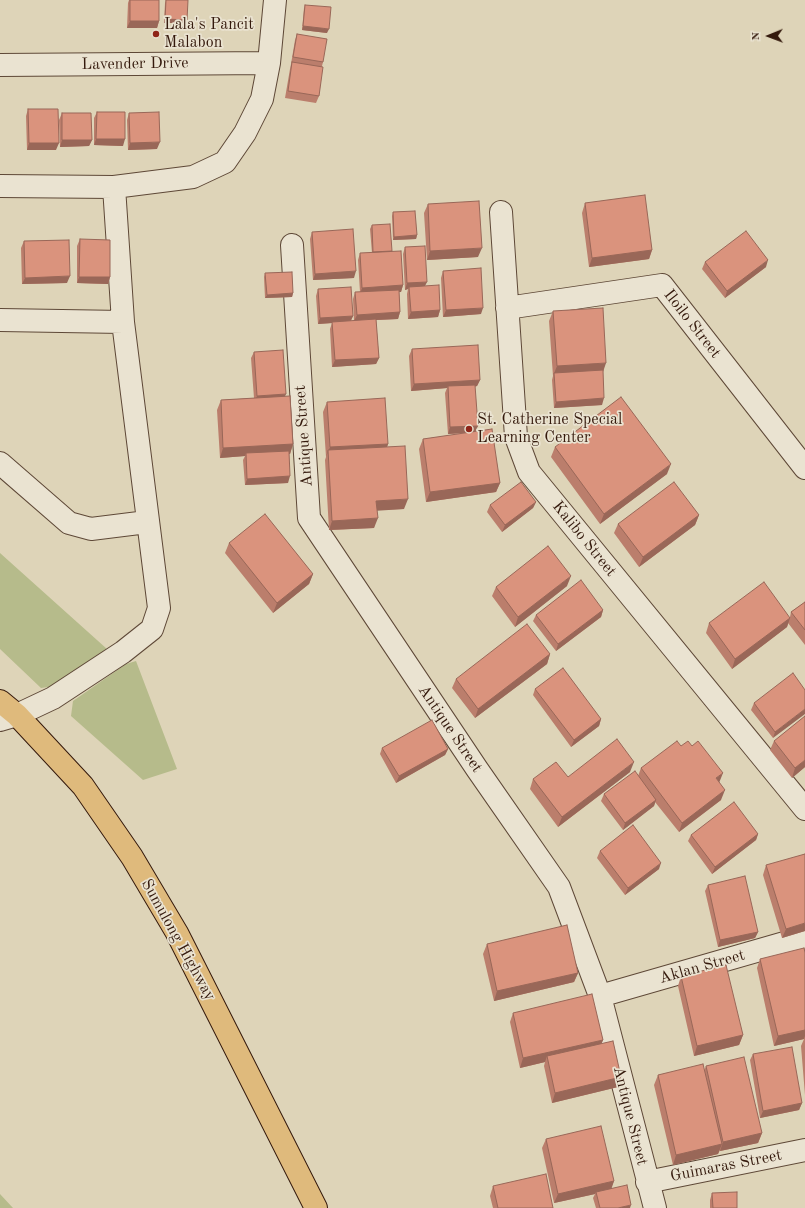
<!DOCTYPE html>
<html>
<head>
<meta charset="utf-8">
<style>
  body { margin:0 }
  #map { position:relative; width:805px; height:1208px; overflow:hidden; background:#ded4b8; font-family:"Old Standard TT",serif }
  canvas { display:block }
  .north { position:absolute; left:749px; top:16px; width:40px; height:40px; -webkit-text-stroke:3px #eae3d1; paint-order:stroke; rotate:269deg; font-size:11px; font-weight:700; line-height:16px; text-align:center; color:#34190c }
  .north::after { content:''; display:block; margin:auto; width:14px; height:18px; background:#34190c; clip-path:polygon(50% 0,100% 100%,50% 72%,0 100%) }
</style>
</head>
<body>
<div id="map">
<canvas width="805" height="1208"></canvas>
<div class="north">N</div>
</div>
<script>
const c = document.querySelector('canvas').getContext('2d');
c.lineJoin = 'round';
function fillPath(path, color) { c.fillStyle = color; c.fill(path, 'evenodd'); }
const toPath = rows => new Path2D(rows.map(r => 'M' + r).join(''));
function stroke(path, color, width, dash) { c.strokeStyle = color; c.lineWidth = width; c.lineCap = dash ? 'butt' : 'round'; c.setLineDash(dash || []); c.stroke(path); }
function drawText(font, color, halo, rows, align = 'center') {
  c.font = font + ' "Old Standard TT",serif'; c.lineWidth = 3.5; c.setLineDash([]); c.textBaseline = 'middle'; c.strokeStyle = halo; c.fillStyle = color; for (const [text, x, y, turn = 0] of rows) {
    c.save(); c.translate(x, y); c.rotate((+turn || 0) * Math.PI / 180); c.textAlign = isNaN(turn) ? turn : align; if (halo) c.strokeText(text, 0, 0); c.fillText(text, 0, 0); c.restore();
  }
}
fillPath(toPath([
  [0,553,107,649,56,686,41,688,0,649],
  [136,661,177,769,143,780,71,716,73,701,126,664],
  [0,1194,13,1208,0,1208]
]), '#b6bb8b');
const minor = toPath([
  [0,65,269,63],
  [0,186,114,187,193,177,225,162,245,133,262,99,269,63,275,0],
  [501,212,516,437,529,472,805,809],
  [292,245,309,518,477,769,559,887,600,996,655,1208],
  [507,308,662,285,805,468],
  [0,320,123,322],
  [0,463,69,523,91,529,147,522],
  [0,720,17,715,53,698,123,652,152,629,159,608,123,322,114,187],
  [600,996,805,937],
  [647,1182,805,1150]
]);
const major = toPath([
  [0,701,17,715,83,786,132,857,177,933,316,1208]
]);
stroke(minor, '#5e4837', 24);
stroke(major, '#34190c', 24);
stroke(minor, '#eae3d1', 22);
stroke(major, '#dfba7c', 22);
fillPath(toPath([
  [129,0,159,0,159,21,157,28,127,28,128,3],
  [166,0,186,23,164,23,165,3],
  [305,5,327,33,302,30,304,8],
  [297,34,323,62,322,66,319,96,316,103,285,98,290,69,291,64,295,40],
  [28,109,56,150,27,150,26,116],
  [97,112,123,146,94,145,94,118],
  [62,113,92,140,89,146,60,147,59,120],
  [129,113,157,149,128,150,127,120],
  [585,203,652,250,649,259,589,267,582,213],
  [428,204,478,257,427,260,424,213],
  [393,212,417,235,416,239,393,240,392,216],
  [372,225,392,251,403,285,401,292,399,292,400,312,398,319,376,320,379,358,376,364,332,367,330,329,332,323,318,324,316,296,318,289,353,316,351,321,354,321,353,299,355,292,360,292,358,260,360,253,372,253,370,229],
  [312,232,354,278,313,280,310,239],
  [80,239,110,277,108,284,77,283,77,246],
  [24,241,67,283,22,284,21,248],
  [405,247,425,286,440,310,438,317,408,319,407,294,408,289,405,290,403,254],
  [705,262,766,267,725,298,702,269],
  [443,271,481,314,443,317,441,278],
  [265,273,293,293,292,297,265,298,264,277],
  [553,311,603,372,602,405,554,408,552,380,553,376,549,321],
  [412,349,480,380,477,386,475,387,476,432,500,483,496,492,426,502,419,449,423,439,469,433,448,434,445,393,447,388,411,391,409,356],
  [254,352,285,396,293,444,290,454,289,454,288,483,245,485,243,460,245,456,220,458,217,410,221,400,254,398,251,358],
  [327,402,388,444,387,447,404,509,377,510,374,528,329,530,325,460,326,457,323,412],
  [555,447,667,474,600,524,551,457],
  [536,502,533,508,502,532,487,512,490,505],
  [699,515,695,525,639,567,614,533,618,524],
  [229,543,313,574,309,584,273,613,225,553],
  [567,586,515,627,492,596,496,587],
  [805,602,805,645,788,623,787,627,732,669,706,633,709,623,790,617,791,612],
  [603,610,601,617,556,651,533,621,536,615],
  [550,654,547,664,475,718,452,688,456,679],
  [535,689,601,719,599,726,571,747,533,695],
  [805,690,773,738,751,710,754,703],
  [774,741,805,767,792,778,770,750],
  [681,746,719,783,721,800,679,832,655,802,654,806,623,830,601,801,604,794,638,776,641,768],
  [382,748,448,749,445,755,396,783,380,754],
  [630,772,558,827,530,789,533,779],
  [758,834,756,840,712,874,688,841,691,835],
  [600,851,659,869,625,895,597,858],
  [766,865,805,931,782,938,763,875],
  [708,885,758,932,755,938,718,947,705,891],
  [487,944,578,973,574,982,494,1001,483,954],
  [805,953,805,1095,801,1046,804,1039,774,1046,757,968,760,959],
  [681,976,743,1035,739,1045,694,1056,678,986],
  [513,1013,603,1040,601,1044,621,1077,618,1087,552,1103,544,1066,545,1062,520,1068,510,1022],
  [753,1054,802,1103,799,1110,760,1118,750,1060],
  [706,1066,762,1133,758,1143,720,1151,720,1150,718,1154,673,1165,654,1085,658,1075,704,1071],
  [546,1139,614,1181,611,1188,630,1208,596,1208,593,1198,595,1194,554,1203,542,1148],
  [493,1186,553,1208,493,1208,490,1196],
  [712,1193,737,1208,710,1208,710,1200]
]), '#bb7e6c');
fillPath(toPath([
  [165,19,187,20,186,23,164,23],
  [130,21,159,21,157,28,127,28],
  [303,26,329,29,327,33,302,30],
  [96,139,125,139,123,146,94,145],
  [62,140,92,140,89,146,60,147],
  [160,142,157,149,128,150,130,143],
  [29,143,59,143,56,150,27,150],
  [417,235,416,239,393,240,394,237],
  [482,248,478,257,427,260,430,251],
  [652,250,649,259,589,267,592,258],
  [768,260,766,267,725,298,727,291],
  [356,271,354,278,313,280,315,274],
  [70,276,67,283,22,284,25,278],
  [79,277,110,277,108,284,77,283],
  [427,282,424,288,409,287,408,289,405,290,407,283],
  [403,285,401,292,360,294,362,288],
  [293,293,292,297,265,298,267,295],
  [483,308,481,314,443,317,446,310],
  [440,310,438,317,408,319,411,312],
  [400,312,398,319,354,321,357,315],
  [353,316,350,322,332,322,332,323,318,324,320,318],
  [379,358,376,364,332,367,335,360],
  [606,363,603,372,554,373,553,376,557,366],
  [480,380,477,386,448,388,448,386,447,388,411,391,414,384],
  [286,394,283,401,254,403,257,396],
  [604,398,602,405,554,408,556,402],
  [478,426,475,432,448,434,450,427],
  [293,444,290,454,246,456,246,453,245,456,220,458,223,448],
  [388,444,385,453,328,450,326,457,330,447],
  [671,464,667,474,600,524,604,514],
  [290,476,288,483,245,485,247,479],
  [500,483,496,492,426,502,430,492],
  [408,499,404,509,373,511,376,501],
  [536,502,533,508,502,532,505,525],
  [699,515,695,525,639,567,643,557],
  [378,518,374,528,329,530,332,521],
  [313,574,309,584,273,613,277,603],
  [571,576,567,586,515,627,518,617],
  [603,610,601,617,556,651,558,644],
  [790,618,787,627,732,669,735,659],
  [550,654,547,664,475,718,478,709],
  [805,709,805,714,773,738,775,732],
  [601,719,599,726,571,747,574,740],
  [448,749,445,755,396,783,399,776],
  [805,760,805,767,792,778,795,768],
  [634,762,630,772,558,827,562,817],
  [723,773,719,783,716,778],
  [725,790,721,800,679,832,682,823],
  [656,800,654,806,623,830,625,823],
  [758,834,756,840,712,874,715,867],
  [661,863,659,869,625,895,628,888],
  [805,923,805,931,782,938,786,929],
  [758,932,755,938,718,947,720,940],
  [578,973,574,982,494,1001,497,991],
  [805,1030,805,1039,805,1036,804,1039,774,1046,778,1036],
  [743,1035,739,1045,694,1056,697,1046],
  [603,1040,599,1050,547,1056,545,1062,520,1068,523,1058],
  [621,1077,618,1087,552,1103,555,1093],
  [802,1103,799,1110,760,1118,763,1111],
  [762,1133,758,1143,720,1151,723,1142],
  [722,1144,718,1154,673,1165,676,1155],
  [614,1181,611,1190,596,1192,595,1194,554,1203,558,1194],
  [631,1205,630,1208,618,1208]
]), '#996758');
const building = toPath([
  [130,0,159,0,159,21,130,21,130,0],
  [166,0,188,0,187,20,165,19,166,0],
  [305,5,331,7,329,29,303,26,305,5],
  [297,34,327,39,323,62,293,57,297,34],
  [292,62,323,67,319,96,288,91,292,62],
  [28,109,58,109,59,143,29,143,28,109],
  [97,112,125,112,125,139,96,139,97,112],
  [159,112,160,142,130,143,129,113,159,112],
  [62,113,91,113,92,140,62,140,62,113],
  [645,195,652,250,592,258,585,203,645,195],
  [479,201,482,248,430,251,428,204,479,201],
  [415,211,417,235,394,237,393,212,415,211],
  [390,224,392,251,373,252,372,225,390,224],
  [353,229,356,271,315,274,312,232,353,229],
  [746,231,768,260,727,291,705,262,746,231],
  [80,239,110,240,110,277,79,277,80,239],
  [69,240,70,276,25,278,24,241,69,240],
  [425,246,427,282,407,283,405,247,425,246],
  [401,251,403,285,362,288,360,253,401,251],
  [481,268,483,308,446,310,443,271,481,268],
  [292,272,293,293,267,295,265,273,292,272],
  [439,285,440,310,411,312,409,287,439,285],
  [351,287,353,316,320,318,318,289,351,287],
  [399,290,400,312,357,315,355,292,399,290],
  [603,308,606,363,557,366,553,311,603,308],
  [376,319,379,358,335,360,332,322,376,319],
  [478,345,480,380,414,384,412,349,478,345],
  [283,350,286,394,257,396,254,352,283,350],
  [603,370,604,398,556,402,554,373,603,370],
  [475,385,478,426,450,427,448,386,475,385],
  [290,396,293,444,223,448,221,400,290,396],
  [621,397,671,464,604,514,555,447,621,397],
  [385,398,388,444,330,447,327,402,385,398],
  [492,429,500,483,430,492,423,439,492,429],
  [405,446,408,499,376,501,378,518,332,521,328,450,405,446],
  [289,451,290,476,247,479,246,453,289,451],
  [521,482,536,502,505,525,490,505,521,482],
  [674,482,699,515,643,557,618,524,674,482],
  [265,514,313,574,277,603,229,543,265,514],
  [548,546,571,576,518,617,496,587,548,546],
  [581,580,603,610,558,644,536,615,581,580],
  [764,582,790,618,735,659,709,623,764,582],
  [805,602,805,630,791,612,805,602],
  [527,624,550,654,478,709,456,679,527,624],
  [563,668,601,719,574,740,535,689,563,668],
  [793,673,805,690,805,709,775,732,754,703,793,673],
  [805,716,805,760,795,768,774,741,805,716],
  [432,720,448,749,399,776,382,748,432,720],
  [617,739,634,762,562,817,533,779,556,762,568,777,617,739],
  [677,741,681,746,688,741,692,746,698,741,723,773,716,778,725,790,682,823,641,768,677,741],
  [635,771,656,800,625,823,604,794,635,771],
  [734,802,758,834,715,867,691,835,734,802],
  [633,825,661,863,628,888,600,851,633,825],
  [805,854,805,923,786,929,766,865,805,854],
  [745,876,758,932,720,940,708,885,745,876],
  [567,925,578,973,497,991,487,944,567,925],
  [804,948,805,953,805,1030,778,1036,760,959,804,948],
  [726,965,743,1035,697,1046,681,976,726,965],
  [592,994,603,1040,523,1058,513,1013,592,994],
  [613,1041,621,1077,555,1093,547,1056,613,1041],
  [792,1047,802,1103,763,1111,753,1054,792,1047],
  [744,1057,762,1133,723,1142,706,1066,744,1057],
  [703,1064,722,1144,676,1155,658,1075,703,1064],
  [601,1126,614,1181,558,1194,546,1139,601,1126],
  [546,1174,553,1208,498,1208,493,1186,546,1174],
  [627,1185,631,1205,618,1208,600,1208,596,1192,627,1185],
  [737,1192,737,1208,713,1208,712,1193,737,1192]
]);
fillPath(building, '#da937d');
stroke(building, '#996758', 1);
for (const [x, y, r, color] of [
  [156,34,4,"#8f2418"],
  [469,429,4,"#8f2418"]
]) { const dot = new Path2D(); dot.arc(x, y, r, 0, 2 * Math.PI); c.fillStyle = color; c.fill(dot); stroke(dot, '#eae3d1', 1.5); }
drawText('16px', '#34190c', '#eae3d1', [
  ["Lala's Pancit",164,25],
  ["Malabon",164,43],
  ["St. Catherine Special",477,420],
  ["Learning Center",477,438]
], 'left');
drawText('16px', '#34190c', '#eae3d1', [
  ["Lavender Drive",135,64,-1],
  ["Iloilo Street",692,324,52],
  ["Antique Street",304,436,-94],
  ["Kalibo Street",584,539,51],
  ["Antique Street",450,729,56],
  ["Sumulong Highway",178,940,61],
  ["Aklan Street",702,967,-16],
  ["Antique Street",630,1116,76],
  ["Guimaras Street",726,1166,-11]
]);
</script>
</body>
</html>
